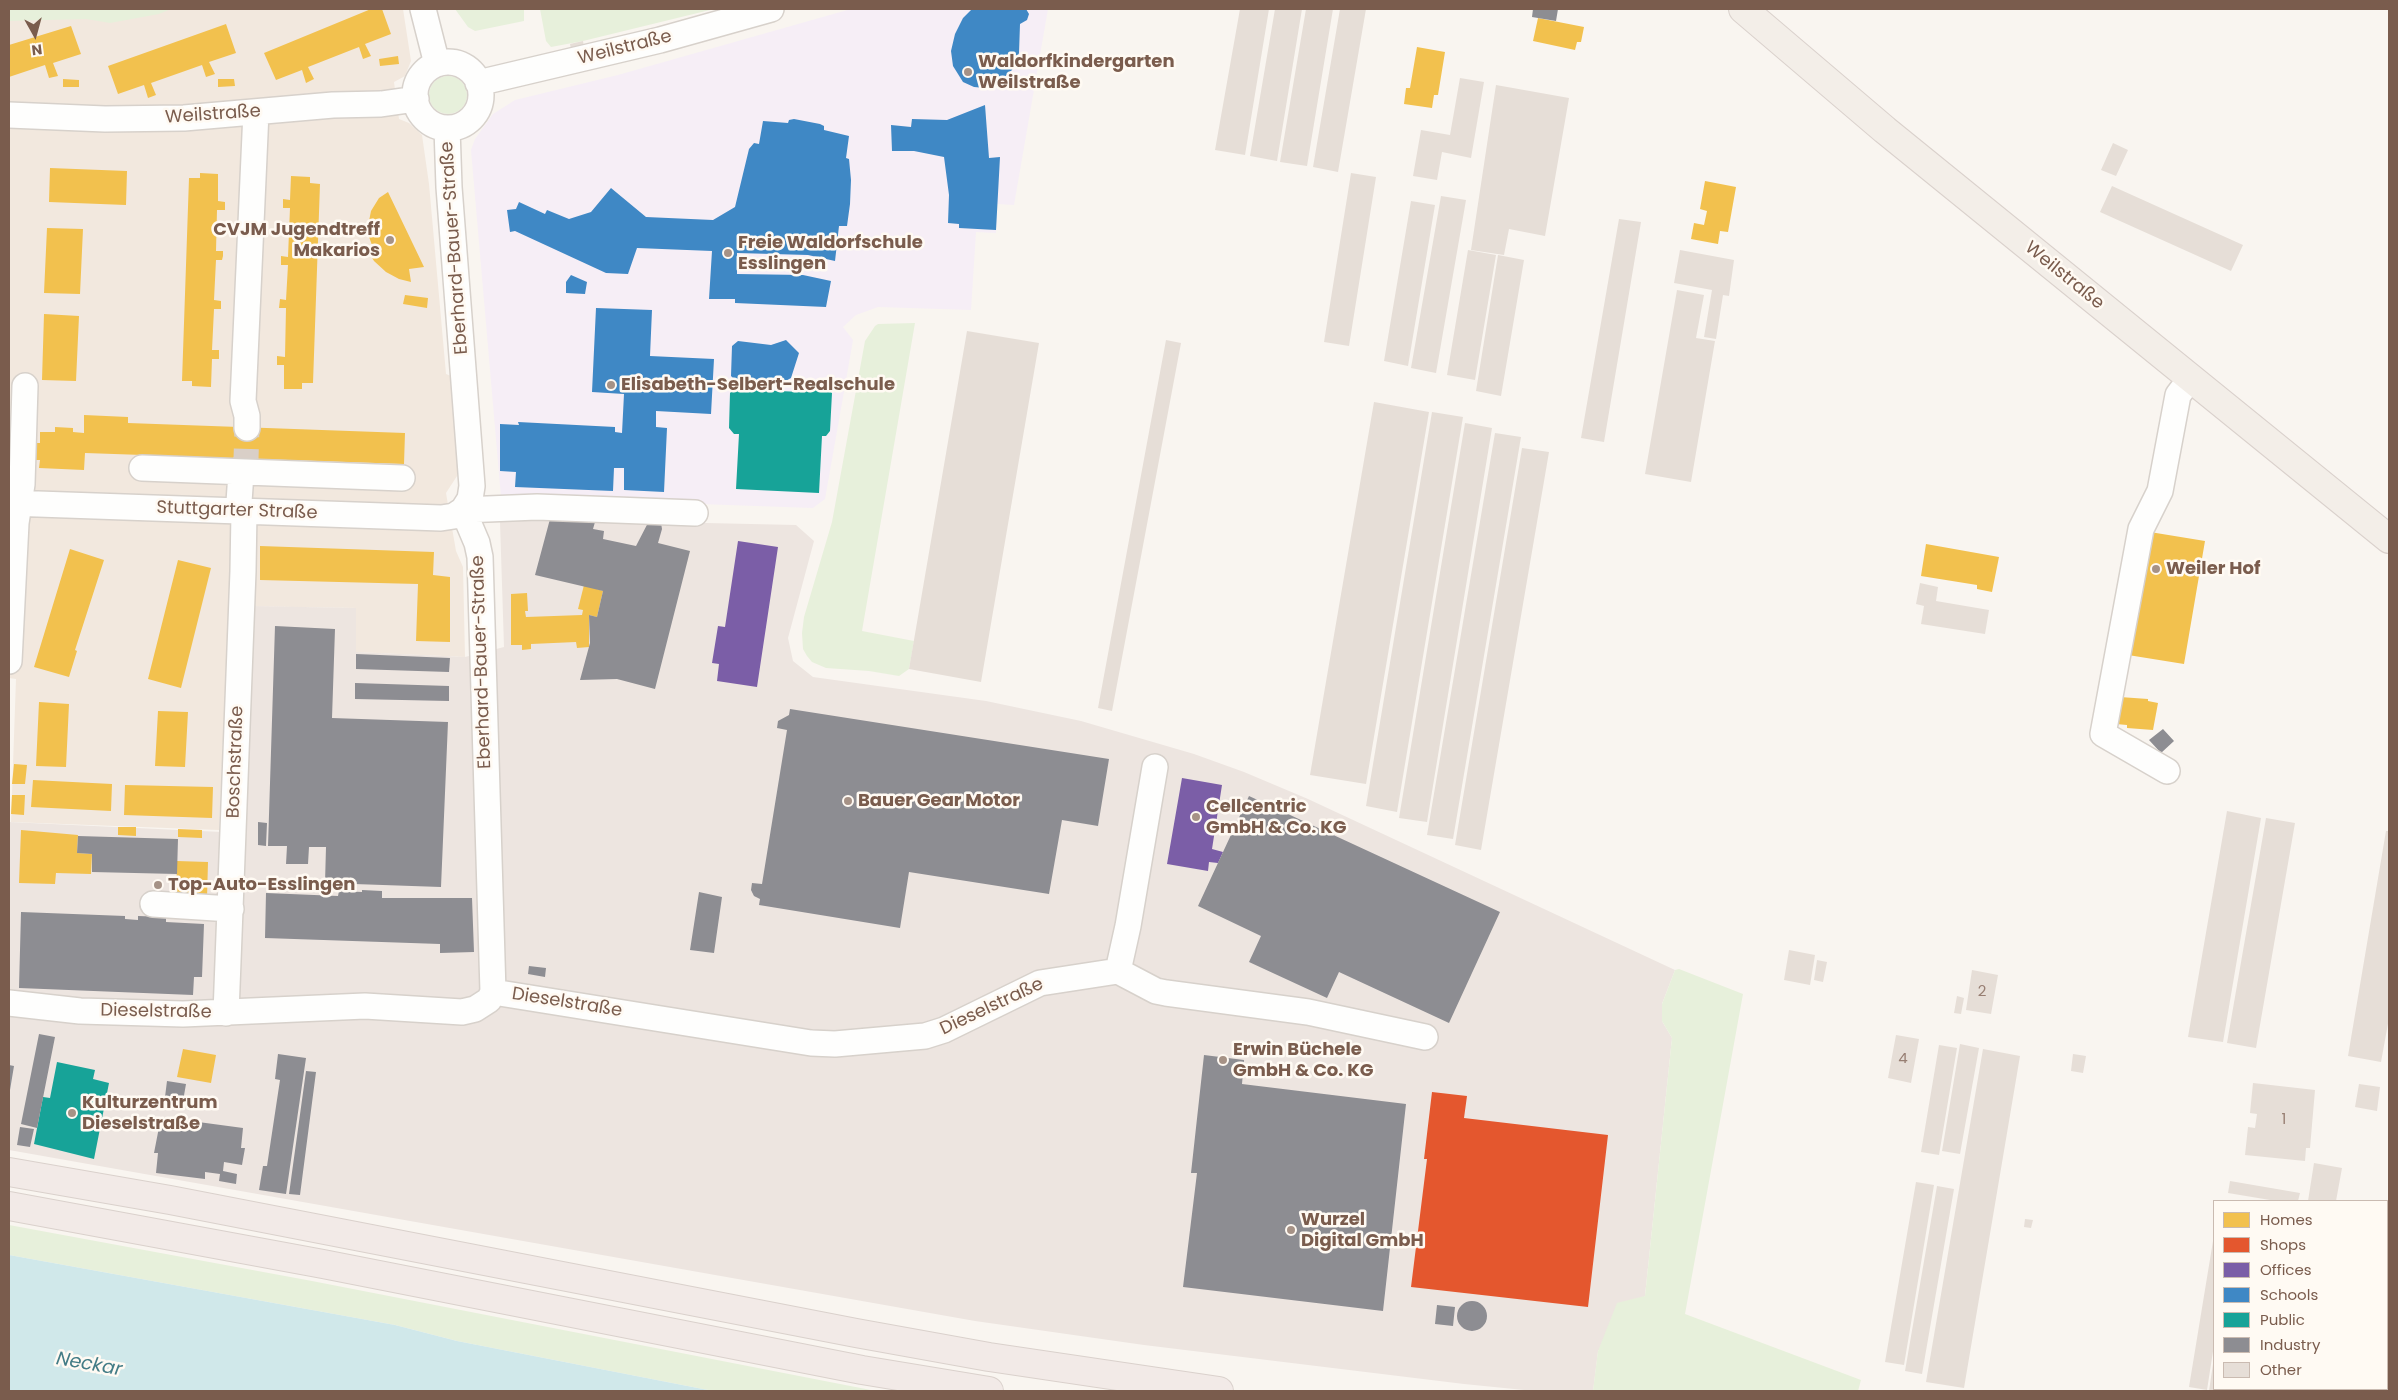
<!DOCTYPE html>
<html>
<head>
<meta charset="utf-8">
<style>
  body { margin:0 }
  #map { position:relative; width:2398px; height:1400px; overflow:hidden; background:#f9f5f0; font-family:Poppins,sans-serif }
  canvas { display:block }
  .frame { position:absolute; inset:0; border:10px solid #7a5c4d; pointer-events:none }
  .legend { position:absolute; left:2213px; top:1200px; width:175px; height:190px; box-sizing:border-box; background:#fffaf3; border:1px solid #cabbb1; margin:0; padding:6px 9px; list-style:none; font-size:15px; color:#7a5c4d }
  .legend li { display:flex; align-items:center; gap:10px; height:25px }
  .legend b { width:25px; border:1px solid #cabbb1 }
  .north { position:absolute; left:10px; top:10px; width:50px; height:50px; -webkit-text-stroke:4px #fffaf3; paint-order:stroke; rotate:173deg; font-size:14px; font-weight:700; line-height:20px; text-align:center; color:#7a5c4d }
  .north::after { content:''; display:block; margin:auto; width:18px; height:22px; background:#7a5c4d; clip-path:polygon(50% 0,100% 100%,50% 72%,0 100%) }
</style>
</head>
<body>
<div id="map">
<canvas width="2398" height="1400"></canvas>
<div class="frame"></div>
<ul class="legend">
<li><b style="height:14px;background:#f2c14e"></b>Homes</li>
<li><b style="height:14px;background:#e4572e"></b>Shops</li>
<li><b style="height:14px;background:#7b5ea7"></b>Offices</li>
<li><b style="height:14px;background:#3f88c5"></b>Schools</li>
<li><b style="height:14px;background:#17a398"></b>Public</li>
<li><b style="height:14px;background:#8d8d92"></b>Industry</li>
<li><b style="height:14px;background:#e6ded7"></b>Other</li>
</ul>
<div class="north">N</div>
</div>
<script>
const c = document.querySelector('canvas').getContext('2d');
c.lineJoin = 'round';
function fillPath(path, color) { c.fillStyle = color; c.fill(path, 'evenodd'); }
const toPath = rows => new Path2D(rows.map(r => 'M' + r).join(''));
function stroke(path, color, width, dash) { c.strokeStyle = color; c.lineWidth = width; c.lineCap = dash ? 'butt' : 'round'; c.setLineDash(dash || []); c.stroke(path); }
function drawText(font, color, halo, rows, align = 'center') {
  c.font = font + ' Poppins,sans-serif'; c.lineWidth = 5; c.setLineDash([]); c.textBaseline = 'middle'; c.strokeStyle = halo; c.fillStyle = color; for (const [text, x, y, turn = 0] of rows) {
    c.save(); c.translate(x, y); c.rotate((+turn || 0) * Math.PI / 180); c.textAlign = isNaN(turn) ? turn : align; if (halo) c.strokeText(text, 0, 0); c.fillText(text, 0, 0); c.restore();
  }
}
fillPath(toPath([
  [9,9,403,9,411,61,405,76,394,82,399,119,409,123,422,135,429,184,446,374,451,376,457,455,457,476,446,493,456,551,463,567,465,657,355,652,356,608,229,606,219,830,11,822,16,679,9,678]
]), '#f2e8de');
fillPath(toPath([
  [525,515,660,517,706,523,796,525,814,541,788,638,793,661,813,677,986,701,1081,721,1194,754,1244,772,1308,799,1675,970,1662,1004,1662,1021,1672,1038,1645,1296,1598,1351,1593,1391,1534,1391,1464,1384,1144,1345,975,1321,9,1150,9,822,243,833,251,606,356,608,356,652,465,657,504,647,500,522]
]), '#ede5e0');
fillPath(toPath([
  [851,9,1048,9,1014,205,997,204,996,233,976,232,971,310,878,307,856,315,843,327,853,340,848,369,825,499,813,508,501,497,471,150,475,139,493,114,515,100,618,75]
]), '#f6eef6');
fillPath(toPath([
  [9,9,171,9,159,14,110,23,86,19,9,21],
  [455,9,524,9,524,21,475,31,468,27],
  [540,9,714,9,583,41,551,47,546,41],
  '429 95a19 19 0 1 1 38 0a19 19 0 1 1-38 0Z',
  [915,323,862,631,914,641,909,669,899,676,869,671,826,668,812,662,807,656,803,649,802,633,804,617,832,522,865,341,875,326,878,324],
  [1679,969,1743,994,1685,1314,1861,1380,1858,1391,1593,1391,1598,1351,1617,1303,1645,1296,1672,1038,1662,1021,1662,1004,1675,970],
  [9,1225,312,1281,876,1391,713,1391,457,1341,395,1325,9,1255]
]), '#e7f0db');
fillPath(toPath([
  [9,1255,395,1325,457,1341,713,1391,9,1391]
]), '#d0e8ea');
fillPath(toPath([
  [371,9,382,9,391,34,365,44,371,56,363,59,359,47,308,67,314,79,306,83,302,70,276,80,264,53],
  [1538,18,1584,27,1581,42,1577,42,1575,50,1533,41],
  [226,24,236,53,209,62,215,74,206,77,202,65,151,83,156,95,148,98,144,85,118,94,108,66],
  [71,26,81,54,53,63,58,76,49,78,45,65,9,77,9,45],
  [1417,47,1445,52,1438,95,1434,95,1432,108,1404,104,1406,88,1410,88],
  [398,56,399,64,380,66,379,59],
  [63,79,79,80,79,87,63,87],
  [218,79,234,79,235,86,218,87],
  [50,168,127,171,126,205,49,202],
  [200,173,218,174,218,201,225,202,225,210,217,210,216,251,223,251,223,256,222,260,216,260,214,300,221,301,221,309,214,309,212,350,219,350,219,359,212,359,211,387,192,386,192,381,182,381,189,178,200,178],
  [291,176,310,177,310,183,320,184,313,383,302,383,302,389,284,389,284,365,277,365,277,356,285,357,286,308,279,308,280,299,286,300,288,265,281,265,281,256,288,257,290,208,283,208,283,199,290,200],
  [1705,181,1736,187,1728,232,1720,231,1718,244,1691,239,1694,223,1704,225,1707,211,1700,209],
  [388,192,424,267,409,269,411,282,399,279,386,272,374,261,368,251,373,248,367,231,371,211,379,198],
  [47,228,83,229,80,294,44,293],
  [405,295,428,298,427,308,403,304],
  [44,314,79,316,76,381,42,380],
  [84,415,128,417,128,423,405,433,404,464,85,453,84,470,39,468,40,460,35,460,35,443,40,443,40,432,55,432,55,427,73,428,73,432,84,433],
  [2150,532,2205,541,2184,664,2128,655],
  [1926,544,1999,557,1992,592,1977,589,1977,585,1921,576],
  [260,546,434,552,433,575,450,577,450,642,416,641,418,584,260,580],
  [70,549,104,560,75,650,77,651,69,677,34,667],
  [178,560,211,568,181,688,148,679],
  [584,585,603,591,597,617,589,615,589,647,577,648,576,642,531,644,531,649,522,650,522,645,511,645,511,594,527,593,528,611,525,611,526,617,582,615,583,610,578,609],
  [2120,697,2148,699,2148,701,2158,703,2153,730,2127,728,2127,725,2116,724],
  [39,702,69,704,66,767,36,766],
  [158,711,188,712,185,767,155,766],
  [14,764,27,765,25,784,12,784],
  [33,780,112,784,111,811,31,807],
  [125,785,213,787,212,818,124,815],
  [12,795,25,795,24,815,11,814],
  [118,827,136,827,136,836,118,835],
  [178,829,202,830,202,838,178,837],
  [21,830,78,835,77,853,92,854,91,874,56,873,55,884,19,883],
  [177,861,208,862,207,898,176,897],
  [183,1049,216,1055,211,1083,177,1077]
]), '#f2c14e');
fillPath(toPath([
  [1432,1092,1467,1096,1464,1118,1608,1135,1588,1307,1411,1287,1427,1159,1424,1159]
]), '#e4572e');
fillPath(toPath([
  [738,541,778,547,757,687,717,681,719,664,712,663,718,626,725,627],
  [1182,778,1222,785,1212,849,1223,852,1218,863,1209,862,1208,871,1167,864]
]), '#7b5ea7');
fillPath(toPath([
  [972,9,1026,9,1029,14,1027,20,1020,24,1019,53,1012,70,996,85,985,88,974,87,963,82,953,66,951,51,955,34,963,18],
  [985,105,989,158,1000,157,996,230,959,228,959,224,948,223,949,195,944,157,914,151,892,151,891,125,911,127,912,119,947,120],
  [794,119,820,124,824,126,824,130,849,136,846,158,849,159,851,180,850,204,847,226,839,226,835,261,808,255,737,253,737,274,803,275,831,281,826,307,735,303,735,299,709,299,712,251,637,248,628,274,606,273,515,231,510,232,507,210,516,209,519,202,545,214,547,210,569,219,591,212,611,188,646,217,713,220,735,207,749,149,754,143,759,144,763,121,788,123,789,120],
  [571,275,587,282,585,294,566,293,566,282],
  [596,308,652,310,650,356,714,359,711,414,656,411,656,427,667,428,664,492,624,490,624,468,614,468,613,491,515,487,516,472,500,471,500,424,519,425,518,422,615,427,615,432,622,433,624,394,592,392],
  [786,340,799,353,791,378,782,383,736,381,731,376,732,346,738,341,771,345]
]), '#3f88c5');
fillPath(toPath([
  [805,388,827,388,832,393,830,431,826,436,822,436,819,493,736,489,739,434,734,434,729,428,730,393,735,389,801,392],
  [57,1062,95,1070,93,1079,109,1083,94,1159,34,1144,43,1097,50,1098]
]), '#17a398');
fillPath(toPath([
  [1533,9,1558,9,1556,21,1532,17],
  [651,517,660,517,662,529,658,543,690,551,655,689,617,679,580,680,590,643,589,615,597,617,603,591,535,575,550,519,595,522,593,529,604,531,603,539,636,546],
  [275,626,335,629,332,718,448,722,441,887,325,883,326,847,309,847,308,864,286,864,287,846,268,846],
  [356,654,450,658,449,672,356,669],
  [355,683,449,686,449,701,355,699],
  [790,709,1109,759,1098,826,1062,820,1049,894,909,872,900,928,759,905,760,899,754,896,751,890,752,883,762,884,787,730,777,728,778,721,789,715],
  [2163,729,2174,741,2161,753,2149,740],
  [1249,796,1500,912,1449,1023,1339,972,1327,998,1249,962,1261,936,1198,906],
  [258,822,267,823,266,846,258,845],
  [78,836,178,839,177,874,92,872,92,854,77,853],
  [362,890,382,891,382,898,472,898,474,952,440,953,440,944,265,938,266,893,338,896,339,891,362,892],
  [699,892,722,897,714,953,690,950],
  [21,912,125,916,125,919,138,920,138,916,166,917,166,922,204,924,202,977,194,977,193,995,19,988],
  [529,966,546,968,545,977,528,974],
  [39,1034,55,1037,37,1128,21,1124],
  [278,1054,306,1058,286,1194,259,1190,263,1166,267,1166,280,1080,275,1079],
  [1204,1055,1244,1060,1242,1084,1406,1104,1383,1311,1183,1287,1197,1173,1191,1173],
  [9,1065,14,1066,10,1090,9,1090],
  [306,1071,316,1072,300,1195,289,1194],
  [167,1081,186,1084,183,1101,165,1097],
  [161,1117,243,1128,241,1148,245,1148,242,1165,224,1162,223,1171,237,1174,236,1184,219,1181,220,1174,205,1172,205,1179,156,1173,158,1153,154,1153],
  [20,1127,34,1129,30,1147,17,1145],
  '1457 1316a15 15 0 1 1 30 0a15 15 0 1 1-30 0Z',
  [1437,1305,1455,1307,1453,1326,1435,1324]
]), '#8d8d92');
fillPath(toPath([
  [1240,9,1269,9,1245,155,1215,150],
  [1275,9,1302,9,1277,161,1250,156],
  [1306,9,1333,9,1307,166,1280,162],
  [1340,9,1366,9,1338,172,1313,167],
  [583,41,584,47,571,49,570,44],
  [1460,78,1484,82,1471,158,1442,152,1437,180,1413,176,1421,130,1450,135],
  [1496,85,1569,98,1545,236,1509,229,1504,255,1471,250],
  [2113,143,2128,150,2116,176,2101,170],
  [1351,173,1376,177,1349,346,1324,342],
  [2112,186,2243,245,2231,271,2100,212],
  [1441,196,1466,200,1436,373,1411,368],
  [1411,201,1435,205,1408,366,1384,361],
  [1619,219,1641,222,1604,442,1581,438],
  [1468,250,1496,255,1475,380,1447,375],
  [1680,250,1734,260,1729,296,1723,295,1716,339,1704,337,1712,290,1674,283],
  [1498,255,1524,260,1501,396,1476,391],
  [1677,290,1704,295,1696,338,1715,341,1691,482,1645,474],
  [967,331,1039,343,981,682,909,669],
  [1166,340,1181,343,1112,711,1098,708],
  [1374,402,1429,412,1366,784,1310,775],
  [1432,412,1463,417,1397,812,1366,806],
  [1465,423,1492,428,1427,822,1399,818],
  [1495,433,1521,437,1453,839,1427,835],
  [1522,448,1549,452,1481,850,1455,845],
  [1920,583,1938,587,1936,601,1989,610,1985,634,1921,624,1924,606,1916,604],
  [2227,811,2261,818,2223,1042,2188,1037],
  [2266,818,2295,823,2256,1048,2227,1043],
  [2386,831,2389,831,2389,1018,2381,1062,2348,1056],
  [1789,950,1815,955,1810,985,1784,980],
  [1817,960,1827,962,1823,982,1814,980],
  [1972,970,1998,975,1991,1014,1966,1010],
  [1957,996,1964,998,1961,1014,1954,1013],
  [1896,1035,1919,1039,1911,1083,1888,1078],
  [1960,1044,1979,1048,1960,1154,1942,1151],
  [1939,1045,1957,1048,1939,1155,1921,1152],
  [1983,1049,2020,1056,1964,1388,1926,1382],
  [2073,1054,2086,1056,2083,1073,2071,1071],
  [2253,1083,2315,1090,2310,1148,2306,1148,2305,1161,2245,1155,2248,1127,2255,1128,2257,1114,2250,1113],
  [2359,1084,2380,1087,2377,1111,2355,1107],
  [2314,1163,2342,1168,2336,1201,2308,1201],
  [2230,1181,2300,1193,2298,1201,2276,1201,2228,1193],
  [1916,1182,1934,1185,1904,1365,1885,1362],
  [1937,1186,1954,1189,1922,1374,1905,1371],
  [2025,1219,2033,1220,2031,1228,2024,1227],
  [2213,1241,2214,1345,2207,1390,2189,1387],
  [2213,1364,2214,1389,2228,1389,2227,1391,2209,1391],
  [2232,1389,2250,1389,2250,1391,2231,1391],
  [2253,1389,2272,1389,2272,1391,2253,1391],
  [2282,1389,2304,1389,2303,1391]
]), '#e6ded7');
stroke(toPath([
  [241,473,246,459,247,428]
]), '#d9cfc7', 25, [25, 12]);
const minor = toPath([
  [423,9,437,64],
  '415 95a33 33 0 1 1 66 0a33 33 0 1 1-66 0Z',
  [478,83,660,40,771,9],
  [9,115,105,119,184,118,333,105,381,104,416,99],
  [247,428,247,416,243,401,256,112],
  [142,468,402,478],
  [9,503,441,518,454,516,463,510,470,499,472,486,449,187,447,128],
  [463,510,537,507,695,513],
  [9,661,16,523,22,484,25,386],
  [2167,771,2103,734,2141,529,2160,491,2178,395,2191,378],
  [153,904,231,909],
  [1118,971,1156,991,1166,993,1308,1012,1425,1037],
  [1118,971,1128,926,1155,767],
  [493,992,811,1043,835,1044,925,1036,944,1030,1040,983,1118,971],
  [9,1003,80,1011,183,1014,365,1006,462,1012,475,1009,489,1000,493,992,480,557,477,543,463,510],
  [226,1013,243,571,244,512,239,502,241,473]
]);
const major = toPath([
  [1743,9,1885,130,2389,539]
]);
const highway = toPath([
  [9,1172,170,1200,856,1333,989,1357,1219,1391],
  [9,1206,323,1264,862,1370,989,1391]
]);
stroke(minor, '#d7d1cb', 28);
stroke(major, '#dad1cc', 30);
stroke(highway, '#dad1cc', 30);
stroke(minor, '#fefefd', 25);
stroke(major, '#f3eee8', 28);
stroke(highway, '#f2eae7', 28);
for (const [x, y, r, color] of [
  [968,72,5,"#a69286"],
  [390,240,5,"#a69286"],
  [728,253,5,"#a69286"],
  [611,385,5,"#a69286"],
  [2156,569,5,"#a69286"],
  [848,801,5,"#a69286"],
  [1196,817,5,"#a69286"],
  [158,885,5,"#a69286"],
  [1223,1060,5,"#a69286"],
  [72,1113,5,"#a69286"],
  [1291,1230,5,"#a69286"]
]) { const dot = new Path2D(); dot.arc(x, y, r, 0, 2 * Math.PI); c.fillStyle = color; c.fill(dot); stroke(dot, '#fffaf3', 2); }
drawText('15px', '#977e72', null, [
  ["2",1982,992],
  ["4",1903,1059],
  ["1",2284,1120]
]);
drawText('18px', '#7a5c4d', '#fffaf3', [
  ["Weilstraße",625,48,-14],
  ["Weilstraße",213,115,-4],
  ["Eberhard-Bauer-Straße",455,248,-94],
  ["Weilstraße",2064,276,39],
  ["Stuttgarter Straße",237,511,2],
  ["Eberhard-Bauer-Straße",482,662,-92],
  ["Boschstraße",236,762,-88],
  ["Dieselstraße",567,1003,9],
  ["Dieselstraße",992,1007,-25],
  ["Dieselstraße",156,1012,1]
]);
drawText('bold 18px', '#7a5c4d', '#fffaf3', [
  ["Waldorfkindergarten",978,62],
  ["Weilstraße",978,83],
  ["CVJM Jugendtreff",380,230,"right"],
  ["Makarios",380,251,"right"],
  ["Freie Waldorfschule",738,243],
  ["Esslingen",738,264],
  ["Elisabeth-Selbert-Realschule",621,385],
  ["Weiler Hof",2166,569],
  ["Bauer Gear Motor",858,801],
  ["Cellcentric",1206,807],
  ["GmbH & Co. KG",1206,828],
  ["Top-Auto-Esslingen",168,885],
  ["Erwin Büchele",1233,1050],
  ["GmbH & Co. KG",1233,1071],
  ["Kulturzentrum",82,1103],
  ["Dieselstraße",82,1124],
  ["Wurzel",1301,1220],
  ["Digital GmbH",1301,1241]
], 'left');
drawText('italic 19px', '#437c86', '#fffaf3', [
  ["Neckar",89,1365,10]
]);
</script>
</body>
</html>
